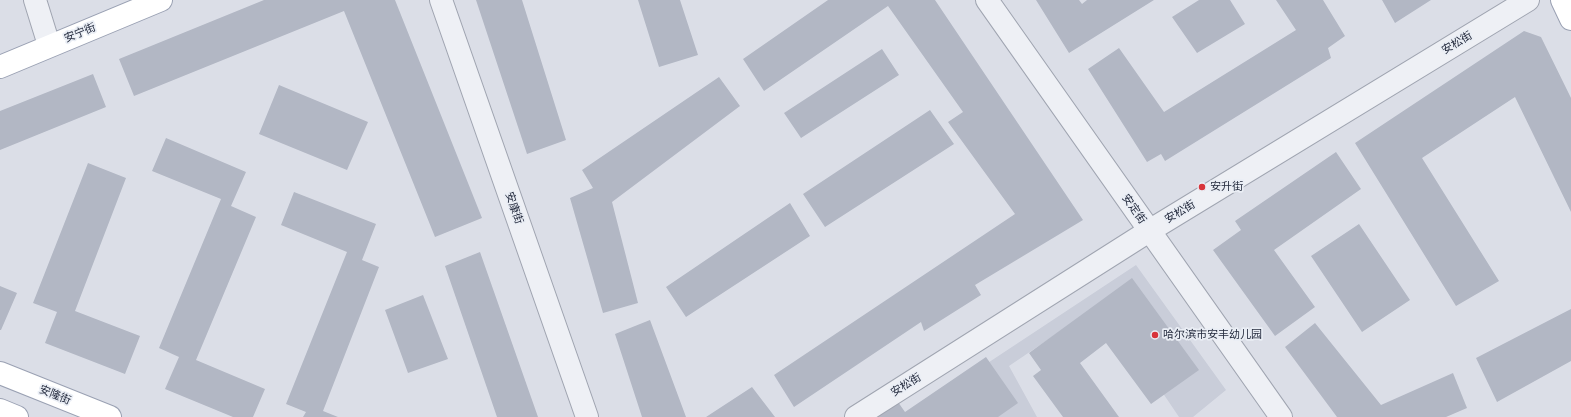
<!DOCTYPE html>
<html>
<head>
<meta charset="utf-8">
<style>
  body { margin:0 }
  canvas { display:block; background:#dbdee7 }
</style>
</head>
<body>
<canvas width="1571" height="417"></canvas>
<script>
const c = document.querySelector('canvas').getContext('2d');
c.lineJoin = 'round';
function fillPath(path, color) { c.fillStyle = color; c.fill(path, 'evenodd'); }
const toPath = rows => new Path2D(rows.map(r => 'M' + r).join(''));
function stroke(path, color, width, dash) { c.strokeStyle = color; c.lineWidth = width; c.lineCap = dash ? 'butt' : 'round'; c.setLineDash(dash || []); c.stroke(path); }
function drawText(font, color, halo, rows, align = 'center') {
  c.font = font + ' Mulish,"Noto Sans SC",sans-serif'; c.lineWidth = 3.5; c.setLineDash([]); c.textBaseline = 'middle'; c.strokeStyle = halo; c.fillStyle = color; for (const [text, x, y, turn = 0] of rows) {
    c.save(); c.translate(x, y); c.rotate((+turn || 0) * Math.PI / 180); c.textAlign = isNaN(turn) ? turn : align; if (halo) c.strokeText(text, 0, 0); c.fillText(text, 0, 0); c.restore();
  }
}
fillPath(toPath([
  [1136,265,1226,390,1193,417,1179,417,1102,303,1009,366,1037,417,906,417]
]), '#c9cdd9');
fillPath(toPath([
  [264,0,395,0,482,218,435,237,344,11,134,96,119,59],
  [476,0,522,0,566,140,527,154],
  [638,0,680,0,698,55,659,67],
  [828,0,935,0,1083,220,975,285,981,295,924,331,921,322,794,407,774,375,1015,214,948,122,963,112,888,6,764,91,743,59],
  [1036,0,1079,0,1082,4,1087,0,1154,0,1069,53],
  [1199,0,1230,0,1245,24,1197,53,1172,17],
  [1276,0,1323,0,1345,36,1328,48,1331,58,1165,161,1161,154,1147,162,1088,69,1119,48,1164,112,1296,30],
  [1382,0,1431,0,1395,23],
  [1524,31,1541,37,1571,98,1571,212,1515,97,1422,158,1499,281,1456,306,1355,143],
  [882,49,899,75,801,138,784,113],
  [93,74,106,107,0,150,0,111],
  [719,77,740,106,612,202,638,303,603,313,570,198,593,188,582,170],
  [279,85,368,122,347,170,259,134],
  [930,110,954,144,825,227,803,194],
  [166,138,246,172,231,206,256,217,196,360,265,389,253,417,233,417,165,389,179,357,159,348,221,199,152,171],
  [1336,152,1361,189,1274,250,1315,307,1275,336,1213,250,1241,230,1235,221],
  [88,163,126,178,75,311,140,336,125,374,45,343,57,312,33,303],
  [294,192,376,224,362,260,379,267,323,411,338,417,303,417,306,412,286,404,347,252,281,225],
  [790,203,810,236,686,317,666,287],
  [1359,224,1410,300,1362,332,1311,256],
  [480,252,538,417,497,417,445,266],
  [1132,278,1199,370,1151,404,1106,343,1080,363,1119,417,1063,417,1033,376,1041,370,1029,353],
  [0,286,17,293,1,330,0,330],
  [423,295,448,359,408,373,385,310],
  [1571,309,1571,361,1497,402,1476,358],
  [650,320,686,417,642,417,615,334],
  [1315,323,1381,405,1453,373,1467,408,1446,417,1337,417,1285,347],
  [986,357,1018,403,998,417,877,417,898,402,905,412],
  [752,387,775,417,706,417]
]), '#b2b7c4');
const minor = toPath([
  [35,0,49,45],
  [441,0,587,417],
  [987,0,1281,417],
  [856,417,1149,231,1528,0]
]);
const major = toPath([
  [1562,0,1571,19],
  [0,67,161,0],
  [0,373,110,417],
  [0,410,17,417]
]);
stroke(minor, '#a0a5b1', 24);
stroke(major, '#9aa1b3', 24);
stroke(minor, '#eef0f5', 22);
stroke(major, '#fff', 22);
for (const [x, y, r, color] of [
  [1202,187,4,"#d8343b"],
  [1155,335,4,"#d8343b"]
]) { const dot = new Path2D(); dot.arc(x, y, r, 0, 2 * Math.PI); c.fillStyle = color; c.fill(dot); stroke(dot, '#eaeef5', 1.5); }
drawText('11px', '#242b3e', '#eaeef5', [
  ["安宁街",80,33,-22],
  ["安松街",1457,43,-31],
  ["安康街",514,208,71],
  ["安定街",1134,209,55],
  ["安松街",1180,212,-31],
  ["安松街",906,385,-32],
  ["安隆街",55,395,22]
]);
drawText('11px', '#242b3e', '#eaeef5', [
  ["安升街",1210,187],
  ["哈尔滨市安丰幼儿园",1163,335]
], 'left');
</script>
</body>
</html>
